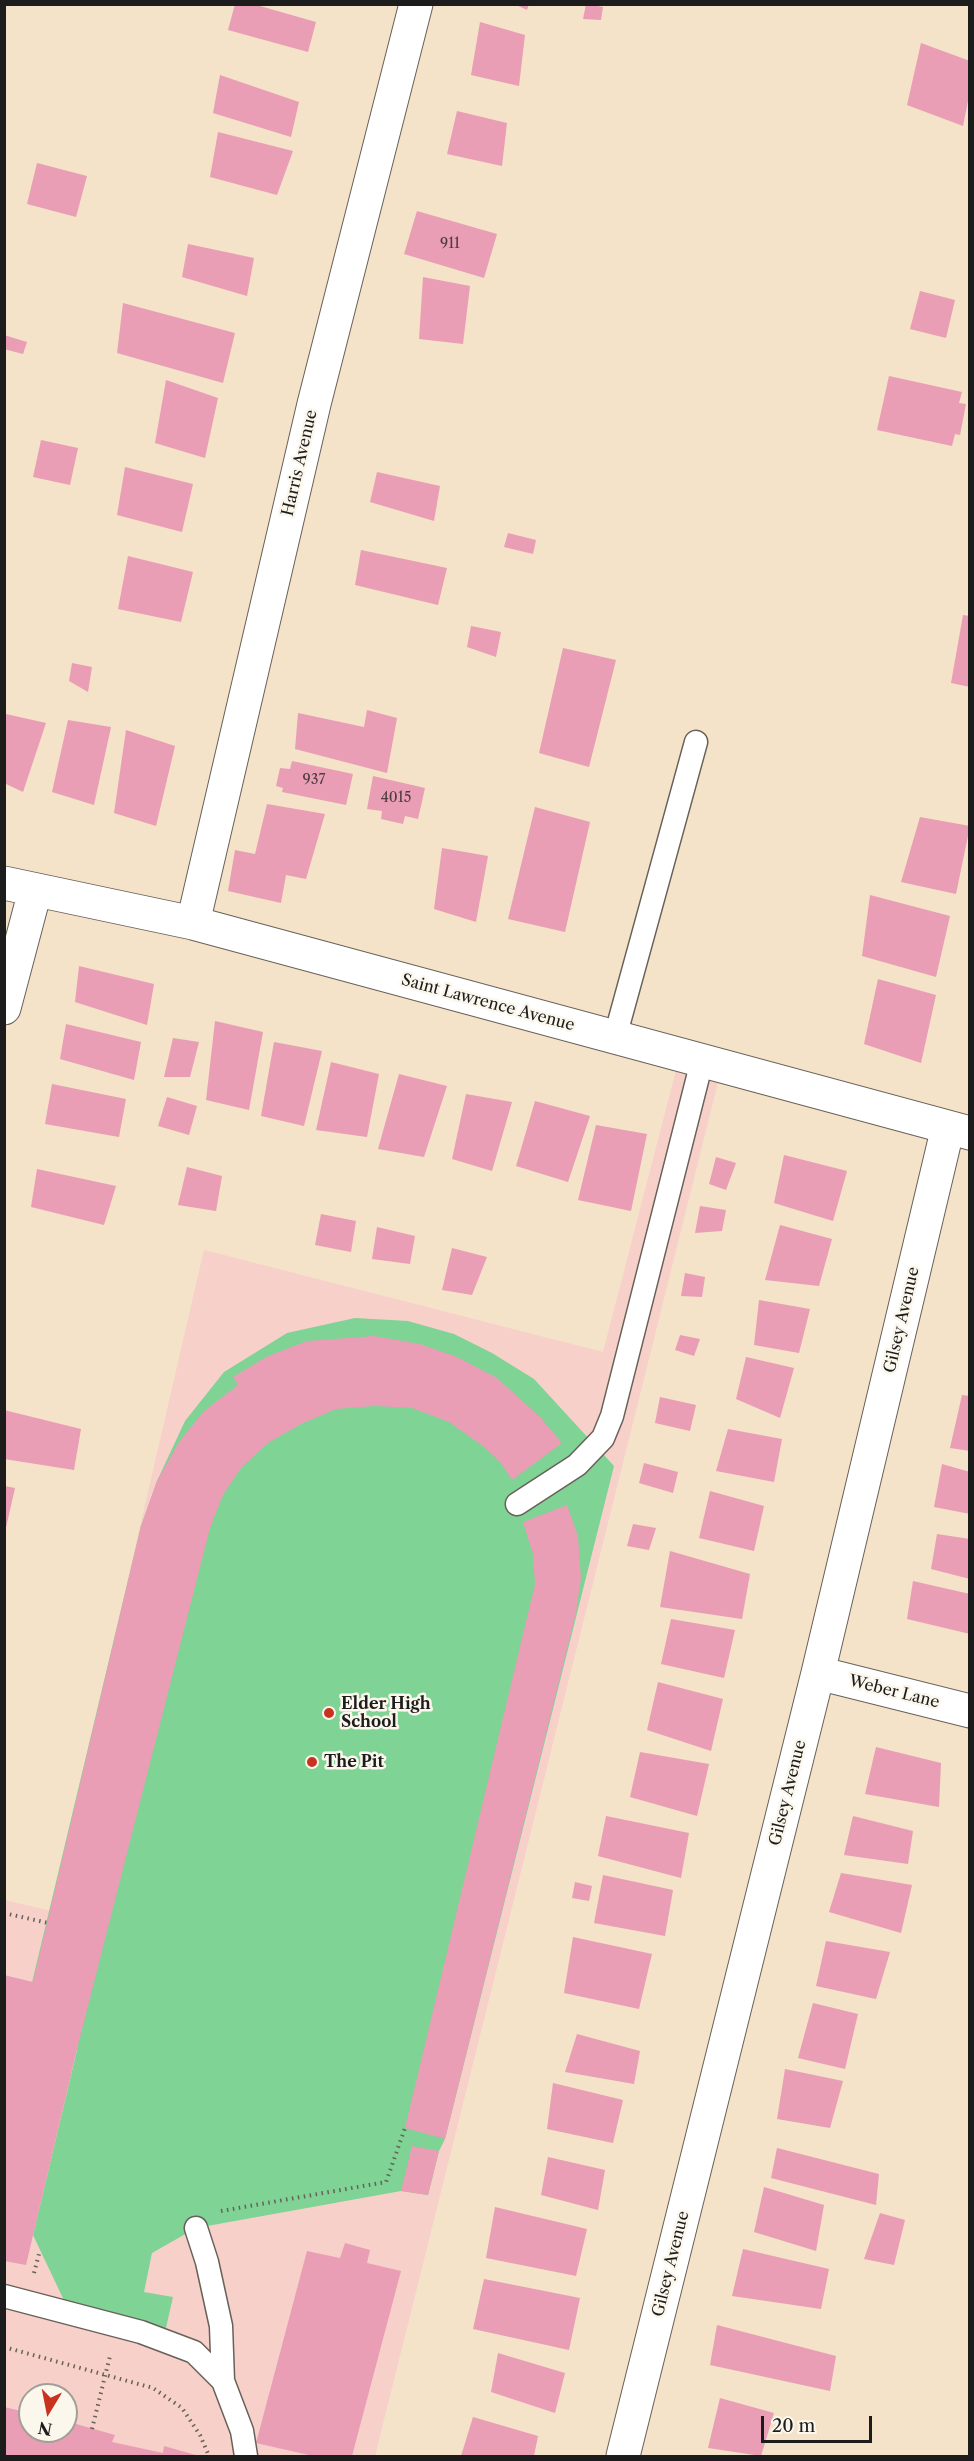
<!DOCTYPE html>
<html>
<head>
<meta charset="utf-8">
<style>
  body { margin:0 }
  #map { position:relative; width:974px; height:2461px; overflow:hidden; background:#f4e2c9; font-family:"Libre Caslon Text",serif }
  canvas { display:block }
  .frame { position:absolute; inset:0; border:6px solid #1c1c1c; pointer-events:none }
  .north { position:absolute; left:18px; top:2383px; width:60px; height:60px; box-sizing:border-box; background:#fbf7ec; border:2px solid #a29f99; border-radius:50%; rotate:190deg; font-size:16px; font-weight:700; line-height:24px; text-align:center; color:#1c1c1c }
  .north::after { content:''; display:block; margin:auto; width:21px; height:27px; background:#c8321e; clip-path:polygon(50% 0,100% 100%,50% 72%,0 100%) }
  .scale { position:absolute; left:761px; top:2416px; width:111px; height:27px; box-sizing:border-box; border:3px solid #1c1c1c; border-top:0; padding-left:8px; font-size:18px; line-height:21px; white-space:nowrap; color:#1c1c1c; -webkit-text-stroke:4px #fbf7ec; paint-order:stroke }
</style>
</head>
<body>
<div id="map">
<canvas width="974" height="2461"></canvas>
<div class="frame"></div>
<div class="north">N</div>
<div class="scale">20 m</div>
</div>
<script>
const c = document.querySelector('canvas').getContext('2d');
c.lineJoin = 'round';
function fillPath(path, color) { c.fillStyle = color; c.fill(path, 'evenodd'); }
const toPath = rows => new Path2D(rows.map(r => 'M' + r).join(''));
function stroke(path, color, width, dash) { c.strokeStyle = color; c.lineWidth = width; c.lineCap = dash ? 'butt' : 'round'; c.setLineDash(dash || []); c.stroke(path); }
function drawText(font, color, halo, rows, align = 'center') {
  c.font = font + ' "Libre Caslon Text",serif'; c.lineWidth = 5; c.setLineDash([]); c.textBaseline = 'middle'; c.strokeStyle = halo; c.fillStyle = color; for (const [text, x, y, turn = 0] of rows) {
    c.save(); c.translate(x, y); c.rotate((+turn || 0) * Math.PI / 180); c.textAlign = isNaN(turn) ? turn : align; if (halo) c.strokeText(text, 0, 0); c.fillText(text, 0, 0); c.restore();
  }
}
fillPath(toPath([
  [680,1055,722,1066,375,2456,5,2456,5,1900,51,1911,204,1250,603,1352],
  [30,2395,66,2395,66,2431,30,2431]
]), '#f7d0ca');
fillPath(toPath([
  [355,1318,408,1321,454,1334,492,1353,534,1379,614,1466,445,2139,439,2151,428,2195,401,2191,196,2228,152,2253,144,2292,173,2297,163,2341,70,2313,33,2235,77,2050,19,2037,141,1526,157,1481,185,1421,224,1372,287,1333]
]), '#7ed395');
fillPath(toPath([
  [235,4,253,4,316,22,308,52,228,30],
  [514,4,529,4,527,10],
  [586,4,603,7,601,20,583,19],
  [480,22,525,35,519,86,471,75],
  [921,43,970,61,970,91,963,126,907,105],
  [220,75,299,102,291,137,213,113],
  [457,111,507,123,502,166,447,154],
  [218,132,293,151,277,195,210,177],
  [37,163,87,176,76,217,27,204],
  [417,211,497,234,484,278,404,254],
  [188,244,254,258,247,296,182,277],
  [423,277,470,286,463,344,419,339],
  [920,291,955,300,946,338,910,329],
  [123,303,235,333,223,383,117,353],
  [4,335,27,342,23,354,4,349],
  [889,376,962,392,959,403,966,404,960,435,955,434,952,446,877,430],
  [166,380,218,398,205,458,155,443],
  [41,440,78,448,70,485,33,477],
  [125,467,193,484,182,532,117,515],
  [377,472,440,486,434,521,370,502],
  [508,533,536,540,533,554,504,547],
  [361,550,447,568,438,605,355,585],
  [128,556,193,572,181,622,118,609],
  [963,615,970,616,970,687,951,683],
  [471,626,501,632,496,657,467,647],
  [563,648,616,660,589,767,539,753],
  [72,663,92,667,88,692,69,681],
  [367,710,397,718,387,773,295,749,298,713,364,727],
  [6,714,46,723,23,792,4,783],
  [68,720,111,727,94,805,52,792],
  [126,730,175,746,156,826,114,813],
  [292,761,353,774,346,805,282,792,283,788,276,786,280,768,290,769],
  [373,776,425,788,418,819,405,816,403,824,381,819,382,811,367,809],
  [267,804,325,814,306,879,286,875,281,903,228,891,235,850,255,854],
  [535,807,590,822,565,932,508,919],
  [920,817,970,826,956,894,901,882],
  [442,848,488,856,476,922,434,909],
  [870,895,950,916,936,977,862,956],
  [79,966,154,984,147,1025,75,1002],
  [878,979,936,995,921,1063,864,1044],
  [215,1021,263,1032,249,1110,206,1100],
  [66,1024,141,1042,134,1080,60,1059],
  [173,1038,199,1042,190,1077,164,1077],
  [274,1042,322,1051,304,1126,261,1116],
  [331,1062,379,1074,367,1137,316,1130],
  [399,1074,447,1086,424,1157,378,1149],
  [52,1084,126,1099,119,1137,45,1124],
  [466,1094,512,1102,492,1171,452,1159],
  [167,1097,197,1106,189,1135,158,1126],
  [535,1101,590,1116,568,1182,516,1166],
  [596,1125,647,1134,631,1211,578,1200],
  [784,1155,847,1171,833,1221,774,1203],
  [716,1157,736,1163,726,1190,709,1184],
  [187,1167,222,1176,216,1211,178,1205],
  [37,1169,116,1186,104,1225,31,1207],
  [700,1206,726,1210,722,1231,695,1233],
  [321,1214,356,1221,351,1252,315,1245],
  [780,1225,832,1239,819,1286,765,1280],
  [377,1227,415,1236,410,1264,372,1259],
  [452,1248,487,1257,472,1295,442,1290],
  [685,1273,705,1277,702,1297,681,1296],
  [759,1300,810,1309,799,1353,754,1345],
  [680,1335,700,1339,694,1356,675,1350],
  [374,1336,420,1344,457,1357,497,1378,540,1417,562,1443,512,1480,501,1463,483,1446,449,1422,412,1408,374,1406,336,1409,301,1424,268,1443,241,1468,223,1495,210,1528,77,2049,26,2265,4,2261,4,1975,33,1982,141,1526,157,1481,179,1442,204,1411,238,1385,233,1377,266,1357,307,1341],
  [746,1357,794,1368,780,1418,736,1399],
  [962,1395,970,1396,970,1451,950,1448],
  [660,1397,696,1405,690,1431,655,1423],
  [4,1410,81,1429,74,1470,4,1459],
  [728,1429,782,1439,774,1482,716,1471],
  [644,1463,678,1472,673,1493,639,1483],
  [942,1464,970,1472,970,1514,934,1507],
  [5,1486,15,1488,5,1532],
  [710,1491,764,1506,754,1551,699,1538],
  [567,1505,578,1536,581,1578,576,1613,445,2139,405,2128,535,1584,533,1554,523,1522],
  [633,1524,656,1528,649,1550,627,1546],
  [937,1534,970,1539,970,1579,931,1569],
  [670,1551,750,1574,742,1619,660,1607],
  [913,1581,970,1594,970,1634,907,1619],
  [671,1619,735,1630,724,1678,661,1664],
  [658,1682,723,1699,711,1751,647,1730],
  [876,1747,941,1763,939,1807,865,1794],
  [640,1752,709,1764,697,1816,630,1797],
  [606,1816,689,1833,681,1878,598,1856],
  [853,1816,913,1831,908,1864,844,1855],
  [841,1873,912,1885,901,1933,829,1912],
  [603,1875,673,1890,665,1936,594,1923],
  [575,1882,592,1886,589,1901,572,1898],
  [573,1937,652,1954,639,2009,564,1993],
  [826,1941,890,1952,876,1999,816,1986],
  [813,2003,858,2014,845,2069,798,2058],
  [577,2034,640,2051,634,2084,565,2072],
  [785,2069,843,2081,830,2128,777,2119],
  [553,2083,623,2100,613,2143,547,2129],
  [412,2146,439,2151,428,2195,401,2191],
  [777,2148,879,2174,876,2205,771,2178],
  [548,2157,605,2170,598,2210,541,2195],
  [764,2187,824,2205,816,2251,754,2232],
  [495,2207,587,2229,576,2276,486,2258],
  [880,2213,905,2220,894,2265,864,2259],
  [345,2243,370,2250,367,2263,401,2271,352,2456,313,2456,256,2443,307,2251,340,2258],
  [743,2249,829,2269,821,2309,732,2296],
  [484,2279,580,2298,569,2350,473,2329],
  [717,2325,836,2356,830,2391,710,2365],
  [498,2353,565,2373,555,2413,491,2392],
  [720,2398,774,2413,761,2456,708,2448],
  [4,2407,21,2411,21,2419,30,2422,30,2431,67,2431,69,2422,115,2435,112,2442,163,2453,164,2446,199,2456,4,2456],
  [473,2417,538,2436,534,2456,461,2456]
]), '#e99eb5');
const lane = toPath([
  [615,1037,696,742],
  [517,1504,577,1465,603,1438,612,1416,702,1061],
  [196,2228,207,2262,221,2326,223,2381],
  [4,2296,141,2332,194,2352,223,2381,242,2431,246,2456]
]);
const street = toPath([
  [4,883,193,923,970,1133],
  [193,923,314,404,416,4],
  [4,1008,35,891],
  [818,1673,970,1711],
  [623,2456,818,1673,948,1127]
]);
stroke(lane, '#686159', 25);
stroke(street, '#686159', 35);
stroke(toPath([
  [4,1913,48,1923],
  [221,2211,386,2182,405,2128],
  [34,2273,40,2250],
  [4,2347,153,2388,182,2408,200,2435,209,2456],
  [92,2429,110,2356]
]), '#686159', 4, [1.5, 4.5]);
stroke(lane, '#fff', 22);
stroke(street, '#fff', 33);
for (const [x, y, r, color] of [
  [329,1713,6,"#c8321e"],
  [312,1762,6,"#c8321e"]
]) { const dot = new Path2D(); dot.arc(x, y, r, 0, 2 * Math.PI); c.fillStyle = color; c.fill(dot); stroke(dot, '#fbf7ec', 2); }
drawText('14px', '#4f3c42', null, [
  ["911",450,244],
  ["937",314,780],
  ["4015",396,798]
]);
drawText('16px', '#1c1c1c', '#fbf7ec', [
  ["Harris Avenue",300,463,-77],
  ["Saint Lawrence Avenue",488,1003,15],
  ["Gilsey Avenue",902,1320,-77],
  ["Weber Lane",894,1692,14],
  ["Gilsey Avenue",788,1793,-76],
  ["Gilsey Avenue",671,2264,-76]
]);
drawText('bold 16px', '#1c1c1c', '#fbf7ec', [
  ["Elder High",341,1704],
  ["School",341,1722],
  ["The Pit",324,1762]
], 'left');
</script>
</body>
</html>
